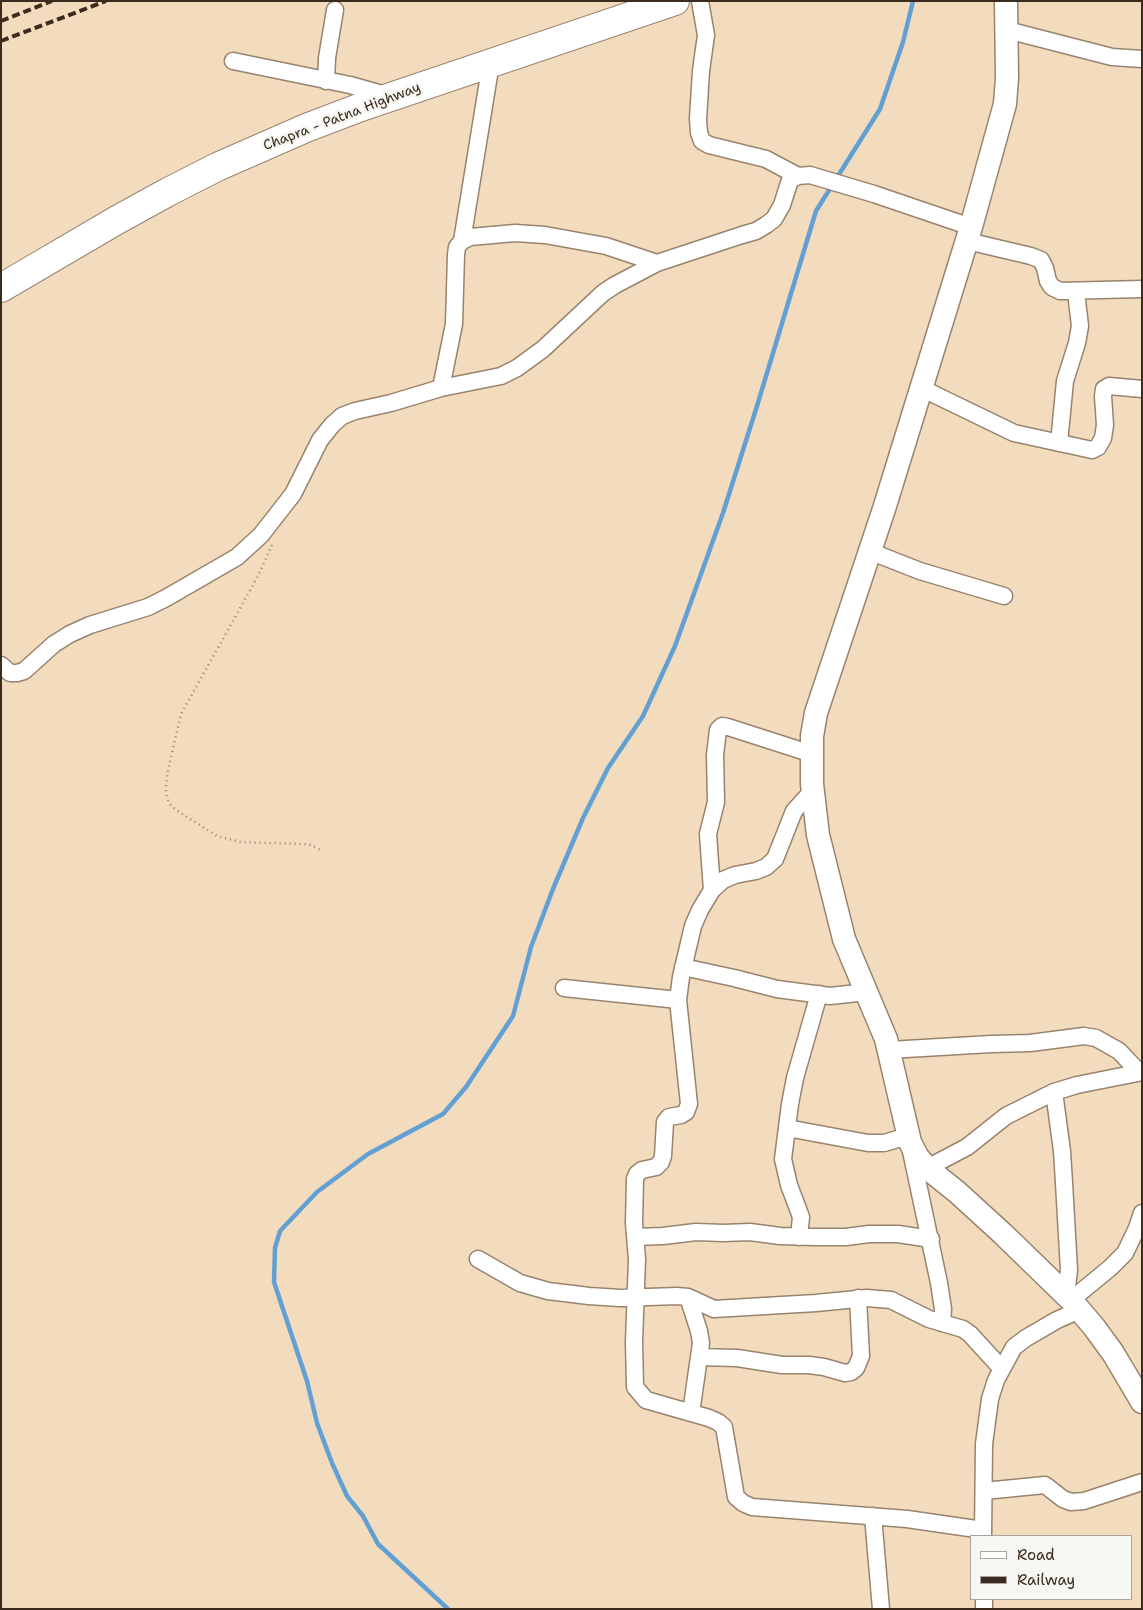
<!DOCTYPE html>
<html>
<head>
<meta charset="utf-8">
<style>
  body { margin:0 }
  #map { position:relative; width:1143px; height:1610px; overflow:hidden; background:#f3dcbd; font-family:"Shantell Sans",sans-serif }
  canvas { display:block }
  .frame { position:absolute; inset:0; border:2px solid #3b2a1e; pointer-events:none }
  .legend { position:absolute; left:970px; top:1535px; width:162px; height:65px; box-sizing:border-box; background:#f6f6f2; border:1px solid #aba49d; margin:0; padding:6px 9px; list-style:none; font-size:15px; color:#3b2a1e }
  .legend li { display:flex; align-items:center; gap:10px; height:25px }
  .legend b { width:25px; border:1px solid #aba49d }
</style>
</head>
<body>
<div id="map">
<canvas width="1143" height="1610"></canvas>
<div class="frame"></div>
<ul class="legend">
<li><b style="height:6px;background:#fff"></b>Road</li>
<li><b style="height:6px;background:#3b2a1e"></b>Railway</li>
</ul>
</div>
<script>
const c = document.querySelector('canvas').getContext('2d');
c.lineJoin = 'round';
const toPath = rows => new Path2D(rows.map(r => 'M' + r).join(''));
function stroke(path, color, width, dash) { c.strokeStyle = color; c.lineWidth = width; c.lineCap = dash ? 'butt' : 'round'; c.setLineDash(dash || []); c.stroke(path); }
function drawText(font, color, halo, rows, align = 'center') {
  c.font = font + ' "Shantell Sans",sans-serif'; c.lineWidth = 5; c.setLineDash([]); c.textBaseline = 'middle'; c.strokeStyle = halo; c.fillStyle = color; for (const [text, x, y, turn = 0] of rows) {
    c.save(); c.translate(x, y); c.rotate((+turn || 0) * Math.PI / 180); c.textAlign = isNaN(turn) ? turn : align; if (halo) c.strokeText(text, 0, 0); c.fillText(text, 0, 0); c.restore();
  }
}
stroke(toPath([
  [448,1609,378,1544,363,1516,347,1496,332,1463,317,1423,307,1381,274,1282,275,1248,280,1231,317,1192,368,1154,443,1114,466,1087,513,1016,531,947,553,889,583,818,608,768,643,716,675,646,723,513,757,406,816,211,880,109,903,42,913,1]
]), '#62a0d3', 4.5);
const street = toPath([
  [700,1,706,35,701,71,698,119,699,133,702,141,709,145,766,159,798,176],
  [1007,30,1112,57,1142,59],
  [233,61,350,85,389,96],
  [326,81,327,58,335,10],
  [462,241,491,63],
  [967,241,1031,256,1041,260,1045,268,1048,281,1052,287,1060,291,1142,289],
  [441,388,454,324,456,255,457,247,462,241,470,237,515,233,545,235,606,246,657,263],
  [921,388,1014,433,1092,450,1098,447,1103,438,1105,425,1103,396,1104,389,1109,386,1142,389],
  [1059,443,1065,381,1077,343,1080,326,1076,292],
  [869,551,920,571,1004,596],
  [1,665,10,673,17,673,24,671,54,644,70,634,90,625,148,607,166,598,237,557,261,535,293,494,320,440,332,425,342,416,355,411,391,403,441,388,501,376,517,368,543,349,603,293,615,285,657,263,742,235,756,231,766,225,774,219,782,205,790,180,798,176,810,175,874,194,971,227],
  [813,790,794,811,775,859,766,867,756,871,735,875,723,880,712,890,700,910,693,926,681,977,678,1000,689,1104,686,1112,681,1115,669,1117,665,1122,663,1156,661,1162,656,1167,642,1170,637,1174,635,1179,634,1223,637,1259,634,1342,635,1387,646,1400,709,1418,718,1422,724,1427,736,1497,743,1503,752,1507,907,1519,983,1530],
  [712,890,708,834,716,802,715,755,718,730,722,726,728,727,812,754],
  [683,967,734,978,777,989,830,996,867,992],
  [564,988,678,1000],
  [889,1050,991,1044,1030,1043,1084,1036,1096,1038,1119,1051,1139,1072],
  [1054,1092,1062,1151,1064,1183,1069,1270,1066,1295],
  [787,1128,868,1143,884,1143,908,1136],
  [911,1151,939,1283,943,1309,942,1323],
  [927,1168,967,1147,1006,1116,1054,1092,1077,1085,1142,1072],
  [636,1237,663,1236,696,1232,723,1233,750,1232,780,1236,814,1237,846,1237,869,1234,898,1234,931,1239],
  [799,1237,801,1217,789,1185,783,1159,790,1104,795,1078,819,994],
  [478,1259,520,1283,548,1291,589,1296,620,1298,677,1296,688,1297,714,1309,816,1303,867,1298,891,1300,929,1319,963,1329,970,1334,1002,1369],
  [688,1297,699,1331,701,1343,691,1413],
  [1071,1300,1110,1268,1125,1253,1137,1228,1142,1213],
  [700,1357,737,1358,782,1365,809,1365,824,1367,845,1373,851,1372,856,1368,861,1356,858,1298],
  [984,1491,1045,1485,1063,1499,1071,1502,1084,1501,1142,1482],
  [873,1516,881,1609],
  [983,1536,984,1444,990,1399,996,1380,1014,1347,1026,1338,1057,1320,1080,1310],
  [984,1599,984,1609]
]);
const secondary = toPath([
  [1006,1,1007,78,1005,104,971,227,884,509,816,713,812,736,812,784,818,835,844,939,886,1039,910,1142,917,1156,927,1168,957,1192,1003,1234,1071,1300,1094,1327,1113,1353,1142,1402]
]);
const highway = toPath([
  [1,288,117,220,168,192,217,167,306,128,361,107,675,1]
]);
stroke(street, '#97836e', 19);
stroke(secondary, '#97836e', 25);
stroke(highway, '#97836e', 30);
stroke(toPath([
  [272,545,258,576,181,714,168,770,166,784,166,794,169,803,176,810,217,836,241,842,303,844,311,845,322,851]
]), '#97836e', 2.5, [1, 4]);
stroke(street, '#fff', 16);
stroke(secondary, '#fff', 22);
stroke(highway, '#fff', 28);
stroke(toPath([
  [1,21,52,1],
  [1,41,106,1]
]), '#3b2a1e', 4, [8, 4]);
drawText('14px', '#3b2a1e', '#f6f6f2', [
  ["Chapra - Patna Highway",342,117,-21]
]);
</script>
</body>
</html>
